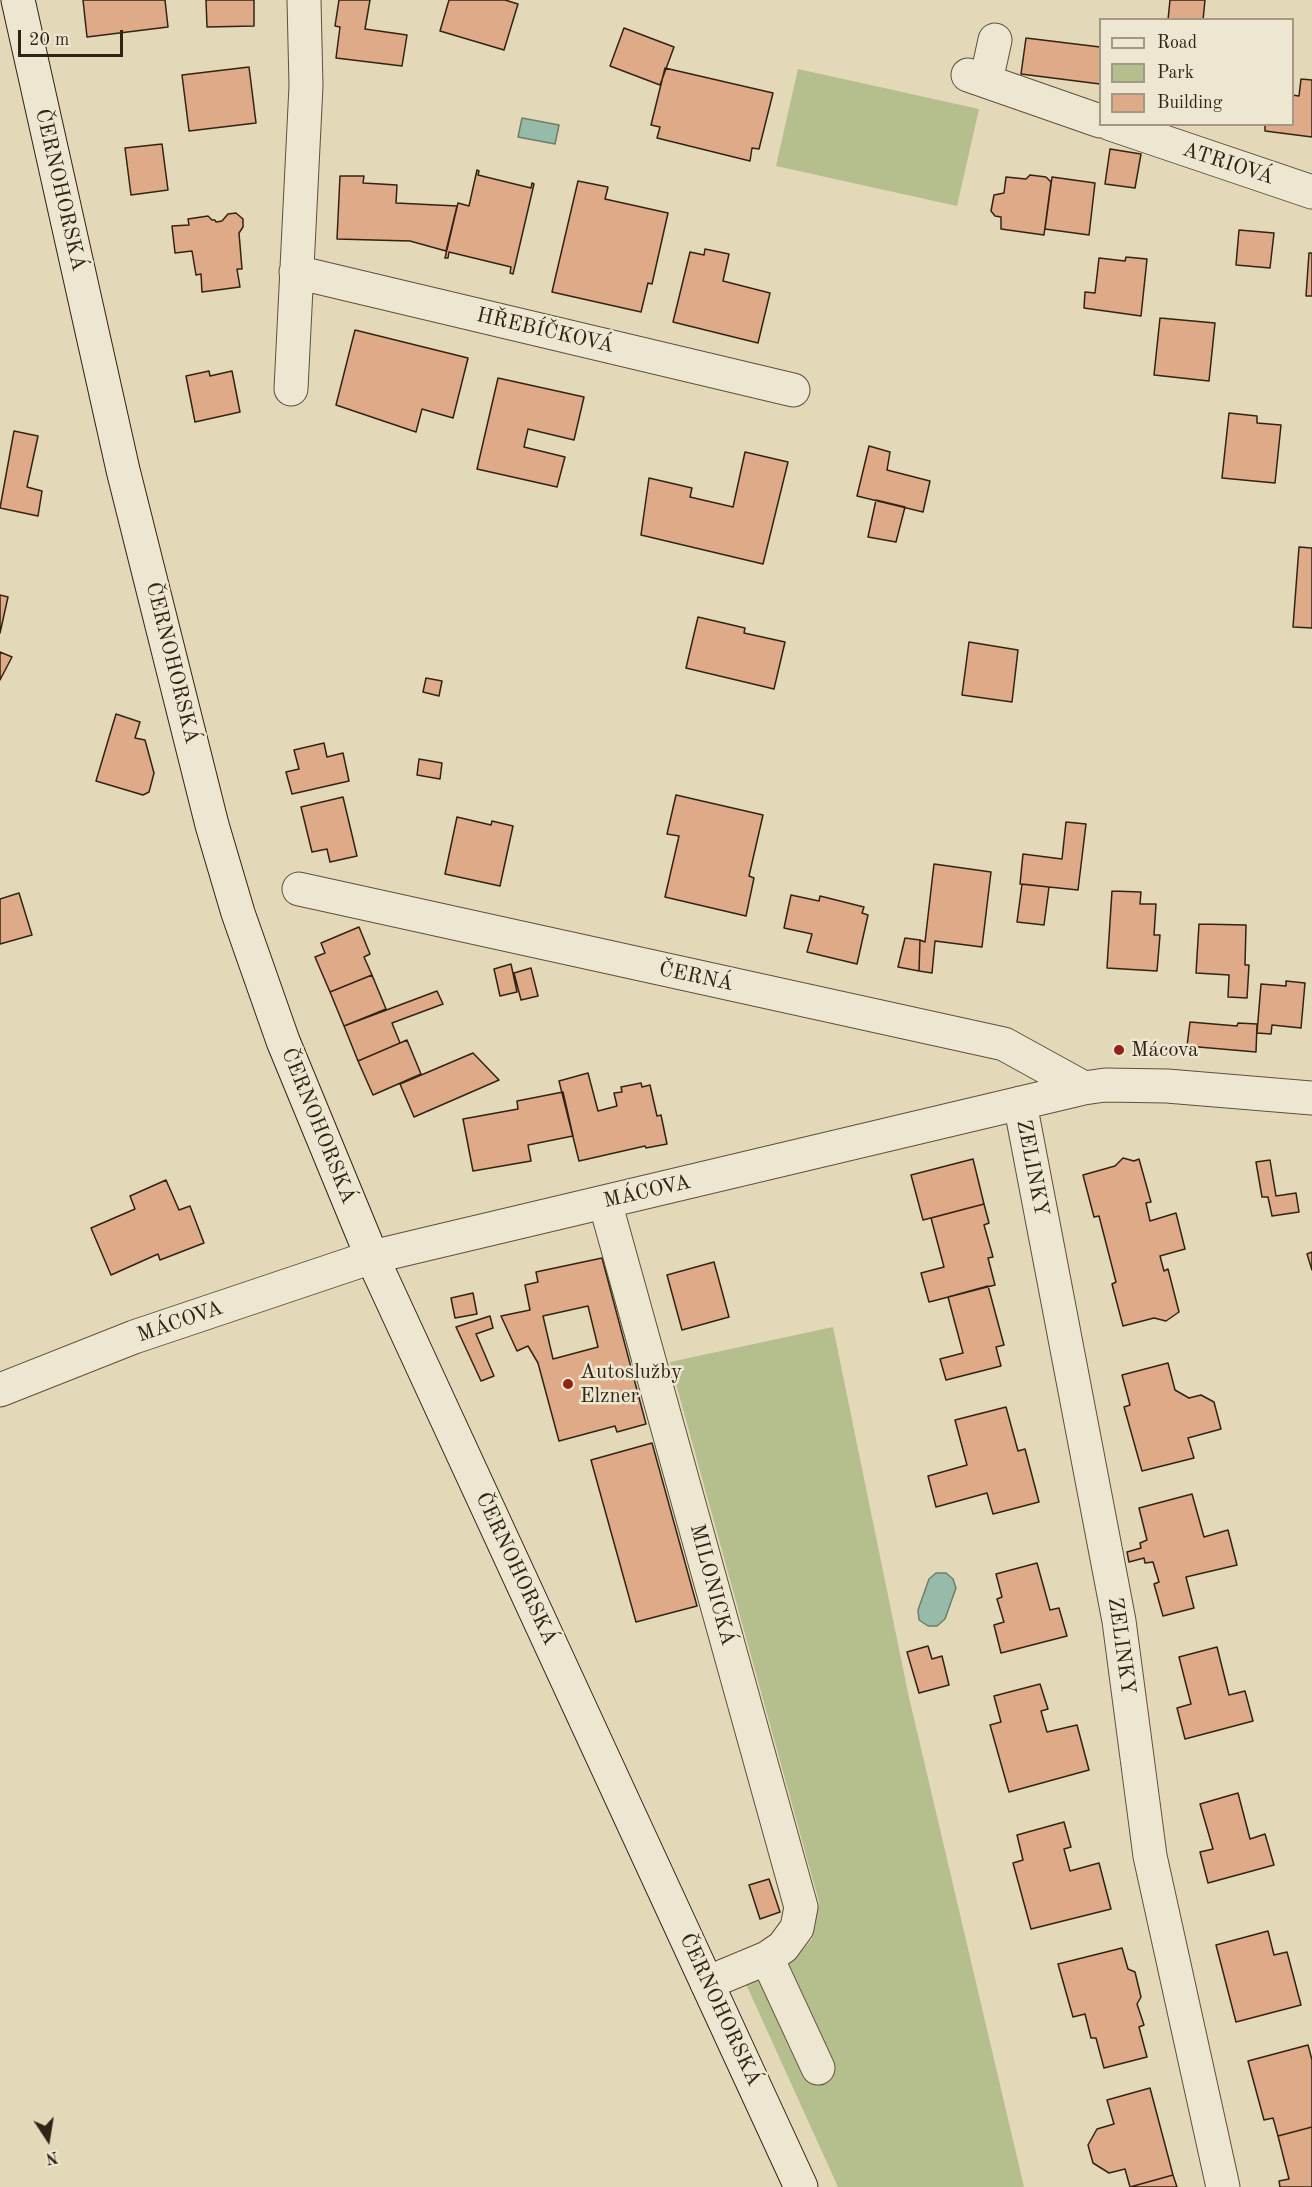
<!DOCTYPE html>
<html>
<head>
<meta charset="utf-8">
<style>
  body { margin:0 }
  #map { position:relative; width:1312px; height:2187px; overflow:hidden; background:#e3d8b7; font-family:"Old Standard TT",serif }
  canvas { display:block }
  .legend { position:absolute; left:1099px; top:18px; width:195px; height:108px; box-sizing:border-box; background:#ede6d0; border:2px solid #a29885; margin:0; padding:8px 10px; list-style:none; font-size:18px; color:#322314 }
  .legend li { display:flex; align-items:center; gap:12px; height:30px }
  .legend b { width:30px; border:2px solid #a29885 }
  .north { position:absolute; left:18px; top:2109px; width:60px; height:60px; -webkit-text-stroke:4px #ede6d0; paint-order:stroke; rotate:168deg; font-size:16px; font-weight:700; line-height:24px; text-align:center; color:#322314 }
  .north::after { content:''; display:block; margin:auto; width:21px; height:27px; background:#322314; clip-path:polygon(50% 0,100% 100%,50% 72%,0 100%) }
  .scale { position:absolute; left:18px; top:30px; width:105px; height:27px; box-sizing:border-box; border:3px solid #322314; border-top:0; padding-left:8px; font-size:18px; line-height:21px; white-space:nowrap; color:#322314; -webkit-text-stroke:4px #ede6d0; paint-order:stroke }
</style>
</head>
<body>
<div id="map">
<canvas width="1312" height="2187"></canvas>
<ul class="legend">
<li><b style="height:8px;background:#ede6d0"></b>Road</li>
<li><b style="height:16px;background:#b5be8d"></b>Park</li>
<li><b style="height:16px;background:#dfaa87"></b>Building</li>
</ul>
<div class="north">N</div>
<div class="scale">20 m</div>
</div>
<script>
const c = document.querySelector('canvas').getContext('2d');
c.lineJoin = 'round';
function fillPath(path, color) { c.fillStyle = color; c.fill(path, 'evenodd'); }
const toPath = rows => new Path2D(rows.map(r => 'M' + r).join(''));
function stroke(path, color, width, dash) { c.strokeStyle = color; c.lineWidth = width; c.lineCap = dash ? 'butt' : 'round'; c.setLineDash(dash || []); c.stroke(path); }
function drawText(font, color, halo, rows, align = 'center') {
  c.font = font + ' "Old Standard TT",serif'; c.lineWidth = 5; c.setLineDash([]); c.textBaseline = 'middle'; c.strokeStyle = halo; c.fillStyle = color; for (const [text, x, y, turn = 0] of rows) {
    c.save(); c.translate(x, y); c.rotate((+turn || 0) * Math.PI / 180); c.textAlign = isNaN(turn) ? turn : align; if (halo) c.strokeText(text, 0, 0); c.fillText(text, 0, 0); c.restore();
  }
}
fillPath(toPath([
  [798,69,979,109,957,206,776,166],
  [833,1327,908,1693,1024,2187,838,2187,746,1984,794,1961,812,1939,819,1902,670,1362]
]), '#b5be8d');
const water = toPath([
  [522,118,559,125,555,144,518,137,522,118],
  [936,1573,946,1573,953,1579,956,1588,945,1619,937,1626,928,1626,919,1620,918,1610,929,1579,936,1573]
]);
fillPath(water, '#96bba9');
stroke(water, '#6e7e6d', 1.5);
const building = toPath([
  [83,0,165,0,168,27,87,37,83,0],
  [206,0,254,0,254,26,207,27,206,0],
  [339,0,370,0,365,29,407,35,402,66,336,58,340,27,335,26,339,0],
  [449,0,505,0,518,4,504,50,440,31,449,0],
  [1170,0,1205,0,1203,20,1168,20,1170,0],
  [624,28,674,47,660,85,610,66,624,28],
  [1026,38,1100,47,1100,84,1021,74,1026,38],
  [249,67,256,123,189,131,182,75,249,67],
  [665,68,773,93,759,149,752,148,750,161,657,138,660,127,651,125,665,68],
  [1301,79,1312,80,1312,137,1265,131,1265,124,1292,124,1292,95,1299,96,1301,79],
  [162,144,168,190,131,195,125,148,162,144],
  [1110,149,1141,154,1135,188,1105,184,1110,149],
  [477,170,479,171,478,175,531,188,532,183,534,184,513,274,510,273,511,267,449,252,448,258,445,258,458,203,469,206,477,170],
  [1030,175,1046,177,1051,182,1044,235,1001,229,1001,217,995,216,991,211,994,195,1004,193,1006,177,1026,179,1030,175],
  [340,176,364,176,363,183,397,185,396,203,457,206,446,251,410,241,337,239,340,176],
  [1052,177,1095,183,1089,235,1045,229,1052,177],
  [578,181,608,187,605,199,668,213,652,284,648,283,641,312,552,292,578,181],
  [236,213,243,219,243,227,239,233,242,269,237,269,240,287,202,292,201,274,196,275,192,251,175,253,172,226,189,225,188,219,208,216,212,220,215,220,216,222,222,221,228,214,236,213],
  [1239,230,1274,233,1270,268,1236,265,1239,230],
  [705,249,729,254,723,281,770,293,758,343,673,322,690,252,704,255,705,249],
  [1309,253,1312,253,1312,296,1306,296,1309,253],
  [1126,257,1147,259,1141,316,1084,308,1085,292,1095,293,1099,258,1125,261,1126,257],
  [1160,318,1215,323,1209,381,1154,375,1160,318],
  [355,330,468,358,453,418,422,409,416,432,336,405,355,330],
  [209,371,210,376,232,371,240,412,195,422,186,376,209,371],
  [498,378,584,397,574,440,528,429,524,447,565,457,557,487,477,469,498,378],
  [1229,413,1257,416,1257,423,1281,425,1275,483,1222,478,1229,413],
  [14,431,38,436,27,487,42,491,38,516,0,508,14,431],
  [869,446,890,452,887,470,930,481,923,512,857,496,869,446],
  [745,452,788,462,763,564,641,535,649,478,692,488,690,497,733,507,745,452],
  [876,500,905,507,896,542,868,537,876,500],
  [1299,547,1312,548,1312,628,1293,627,1299,547],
  [0,595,8,597,0,633,0,595],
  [698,617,745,628,744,633,785,642,774,689,686,668,698,617],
  [969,642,1018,650,1012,702,962,695,969,642],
  [0,652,12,657,0,680,0,652],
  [426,678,442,681,439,696,423,692,426,678],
  [116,714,140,722,135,738,145,740,154,773,149,792,143,795,96,781,116,714],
  [324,743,327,757,343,753,349,781,292,794,286,772,299,769,294,750,324,743],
  [419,759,442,763,440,779,417,775,419,759],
  [676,795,763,815,749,876,754,878,746,916,665,897,679,836,667,834,676,795],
  [343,797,357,856,330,862,327,849,312,852,301,807,343,797],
  [457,817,491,825,492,821,513,826,500,886,445,874,457,817],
  [1066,822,1086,824,1078,890,1020,884,1023,854,1062,859,1066,822],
  [934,864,991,872,982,947,935,941,932,973,919,971,920,940,925,942,934,864],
  [1022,884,1049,887,1044,925,1017,922,1022,884],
  [1112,891,1141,892,1140,904,1156,904,1154,935,1160,935,1157,971,1107,968,1112,891],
  [19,893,32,935,0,944,0,899,19,893],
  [791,895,819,901,820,896,864,907,862,913,868,915,857,964,807,952,812,934,784,928,791,895],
  [1199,924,1246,925,1245,965,1249,965,1247,998,1228,997,1229,975,1196,973,1199,924],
  [359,927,370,954,364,957,372,975,330,992,315,957,325,953,321,943,359,927],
  [905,938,920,940,919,971,898,967,905,938],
  [511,964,517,992,500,996,494,969,511,964],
  [531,968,538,996,521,1000,514,973,531,968],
  [372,975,386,1009,344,1026,330,992,372,975],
  [1286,981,1305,983,1301,1028,1272,1025,1271,1034,1257,1033,1261,984,1286,986,1286,981],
  [437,991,443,1004,392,1023,400,1043,358,1061,344,1026,437,991],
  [1190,1022,1237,1026,1238,1023,1257,1024,1256,1052,1187,1046,1190,1022],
  [407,1040,421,1074,373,1095,358,1061,407,1040],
  [473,1053,499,1080,414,1117,400,1084,473,1053],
  [588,1073,598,1111,617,1106,614,1093,622,1092,621,1087,641,1083,642,1087,650,1085,657,1116,661,1115,667,1144,646,1148,645,1146,579,1161,559,1081,588,1073],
  [563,1092,573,1136,528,1145,531,1161,473,1171,463,1119,518,1109,517,1101,563,1092],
  [1123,1158,1134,1161,1139,1159,1151,1202,1146,1203,1150,1221,1176,1213,1185,1249,1160,1256,1164,1271,1168,1269,1179,1312,1166,1321,1154,1318,1123,1326,1112,1284,1116,1282,1099,1216,1094,1217,1083,1175,1115,1166,1123,1158],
  [973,1159,984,1204,923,1220,911,1175,973,1159],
  [1270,1160,1276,1196,1296,1193,1299,1212,1272,1216,1268,1197,1262,1197,1256,1162,1270,1160],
  [166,1180,179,1210,190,1206,204,1243,160,1260,158,1254,111,1275,91,1228,135,1209,130,1196,166,1180],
  [984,1204,989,1223,984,1225,993,1257,988,1258,995,1285,929,1302,921,1273,944,1267,931,1218,984,1204],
  [1312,1252,1312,1270,1307,1254,1312,1252],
  [602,1258,646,1424,617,1432,615,1426,559,1441,538,1363,528,1346,517,1351,501,1316,530,1310,525,1285,538,1282,536,1272,602,1258],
  [588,1306,598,1347,553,1359,543,1316,588,1306],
  [714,1262,729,1317,682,1330,667,1275,714,1262],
  [988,1286,1004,1345,996,1347,1001,1366,946,1380,940,1359,963,1353,948,1297,988,1286],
  [473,1293,477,1314,455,1318,451,1298,473,1293],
  [490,1316,493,1328,476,1334,494,1376,481,1381,456,1327,490,1316],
  [1168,1363,1175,1390,1189,1398,1201,1395,1214,1402,1221,1429,1188,1438,1194,1458,1142,1471,1124,1407,1130,1405,1122,1375,1168,1363],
  [1006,1407,1018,1451,1025,1449,1039,1502,993,1514,987,1493,936,1507,928,1476,967,1465,955,1420,1006,1407],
  [652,1443,697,1606,636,1622,591,1460,652,1443],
  [1192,1494,1204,1537,1228,1530,1237,1565,1186,1577,1194,1608,1163,1616,1154,1584,1159,1582,1153,1562,1145,1563,1144,1558,1129,1562,1127,1552,1141,1548,1140,1543,1147,1540,1139,1508,1192,1494],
  [1037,1563,1050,1610,1059,1608,1067,1636,1001,1653,994,1625,1004,1622,997,1599,1002,1597,996,1574,1037,1563],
  [928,1646,932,1659,942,1656,949,1685,919,1693,907,1652,928,1646],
  [1217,1647,1229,1695,1245,1691,1253,1721,1185,1739,1177,1708,1191,1704,1179,1657,1217,1647],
  [1040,1684,1048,1709,1041,1711,1047,1732,1077,1725,1089,1770,1009,1792,990,1725,1001,1722,994,1696,1040,1684],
  [1238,1793,1250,1839,1265,1834,1274,1865,1208,1883,1200,1852,1213,1849,1200,1804,1238,1793],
  [1064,1822,1071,1847,1064,1849,1070,1871,1099,1863,1111,1909,1031,1929,1013,1863,1023,1860,1017,1835,1064,1822],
  [769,1879,780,1912,760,1919,749,1885,769,1879],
  [1268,1931,1274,1955,1287,1952,1301,2005,1236,2022,1216,1945,1268,1931],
  [1122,1948,1128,1969,1135,1972,1141,1997,1137,2004,1144,2025,1139,2027,1147,2057,1104,2068,1096,2038,1091,2038,1085,2014,1073,2017,1058,1964,1122,1948],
  [1308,2045,1312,2060,1312,2127,1278,2136,1273,2118,1264,2120,1248,2061,1308,2045],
  [1150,2088,1173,2175,1130,2187,1125,2169,1109,2173,1093,2163,1088,2145,1097,2129,1114,2124,1107,2100,1150,2088],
  [1312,2127,1312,2187,1280,2187,1279,2181,1289,2179,1278,2136,1312,2127],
  [1173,2175,1177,2187,1130,2187,1173,2175]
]);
fillPath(building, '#dfaa87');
stroke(building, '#322314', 1.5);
const street = toPath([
  [968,75,1100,121],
  [986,81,995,40],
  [1111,124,1312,192],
  [296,272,793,390],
  [291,389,306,86,304,0],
  [299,889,1004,1044,1084,1088],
  [1020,1103,1119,1621,1150,1856,1223,2187],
  [605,1202,801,1907,797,1928,783,1947,767,1958,707,1983],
  [0,1390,134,1337,372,1257,1084,1088,1105,1085,1167,1086,1312,1098],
  [767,1958,818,2068]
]);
const secondary = toPath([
  [18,0,123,470,212,825,238,913,283,1041,372,1257,801,2187]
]);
stroke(street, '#5e503d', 35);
stroke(secondary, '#322314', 35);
stroke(street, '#ede6d0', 33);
stroke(secondary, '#ede6d0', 33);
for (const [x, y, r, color] of [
  [1119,1050,6,"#8f2418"],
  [568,1384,6,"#8f2418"]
]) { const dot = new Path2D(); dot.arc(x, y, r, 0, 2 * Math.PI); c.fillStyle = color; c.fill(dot); stroke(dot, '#ede6d0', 2); }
drawText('21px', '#322314', '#ede6d0', [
  ["ATRIOVÁ",1228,164,18],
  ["ČERNOHORSKÁ",60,190,77],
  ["HŘEBÍČKOVÁ",545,331,13],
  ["ČERNOHORSKÁ",172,663,76],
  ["ČERNÁ",696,977,12],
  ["ČERNOHORSKÁ",318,1126,68],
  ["ZELINKY",1032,1168,79],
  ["MÁCOVA",647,1192,-13],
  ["MÁCOVA",180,1322,-19],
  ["ČERNOHORSKÁ",516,1569,65],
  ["MILONICKÁ",712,1585,75],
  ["ZELINKY",1121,1646,82],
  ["ČERNOHORSKÁ",720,2010,65]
]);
drawText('21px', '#322314', '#ede6d0', [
  ["Mácova",1131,1050],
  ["Autoslužby",580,1372],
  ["Elzner",580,1396]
], 'left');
</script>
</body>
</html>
